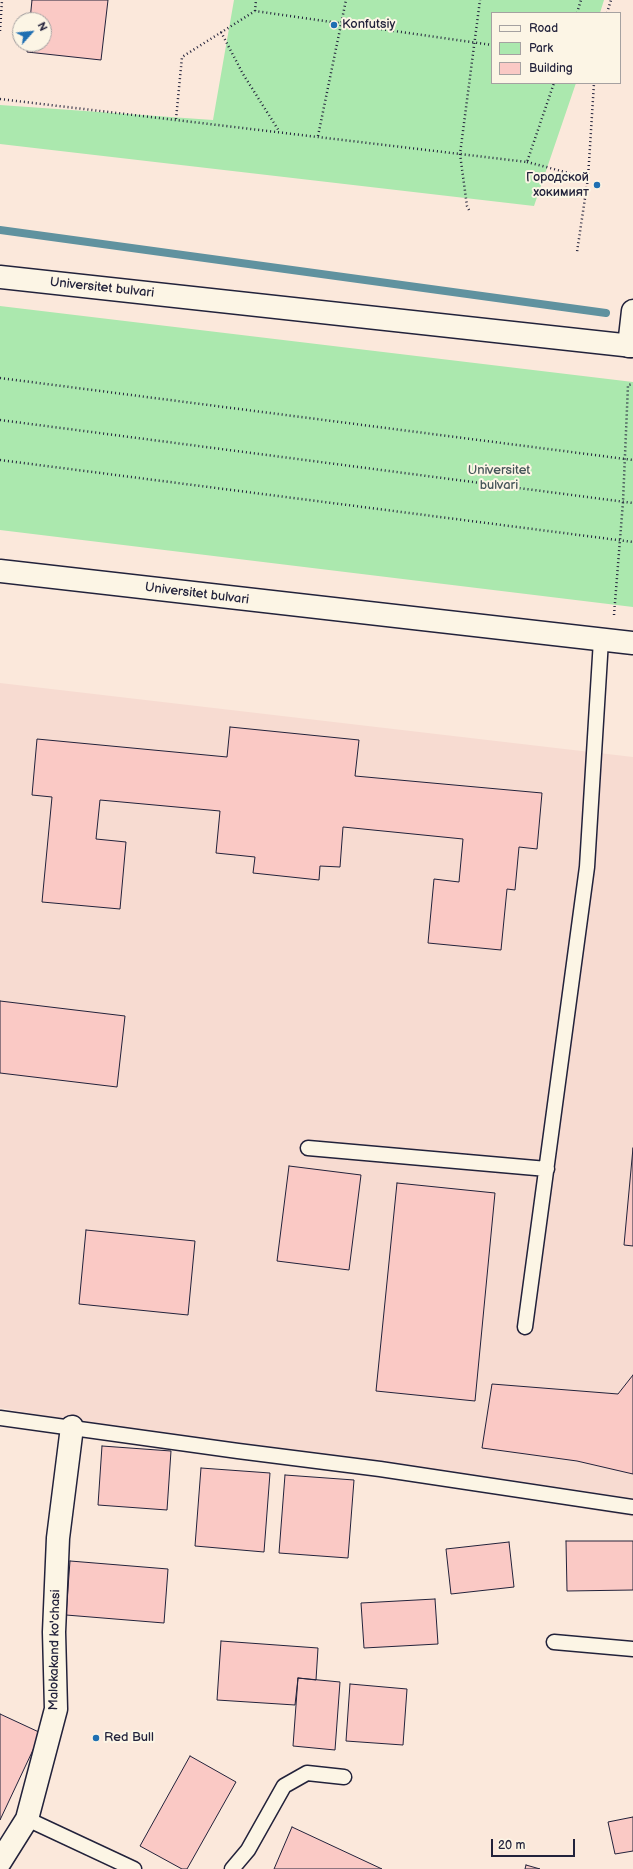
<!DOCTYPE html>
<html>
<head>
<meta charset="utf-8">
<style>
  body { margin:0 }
  #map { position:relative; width:633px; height:1869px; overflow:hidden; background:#fbe8db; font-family:"Balsamiq Sans",sans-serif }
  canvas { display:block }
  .legend { position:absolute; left:491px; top:12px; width:130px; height:72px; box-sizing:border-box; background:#fcf5e5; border:1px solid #a5a1a1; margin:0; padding:5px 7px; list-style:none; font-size:12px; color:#22223b }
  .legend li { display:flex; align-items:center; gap:8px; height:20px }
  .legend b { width:20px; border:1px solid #a5a1a1 }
  .north { position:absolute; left:12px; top:12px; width:40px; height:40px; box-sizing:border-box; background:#fcf5e5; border:1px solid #a5a1a1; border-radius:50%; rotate:63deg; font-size:11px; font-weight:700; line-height:16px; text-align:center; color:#22223b }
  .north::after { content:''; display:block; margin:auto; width:14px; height:18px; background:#1f6fb2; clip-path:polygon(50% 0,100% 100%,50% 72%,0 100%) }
  .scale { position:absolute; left:491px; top:1839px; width:84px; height:18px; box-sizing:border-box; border:2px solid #22223b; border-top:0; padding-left:5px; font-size:12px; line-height:14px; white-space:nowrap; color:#22223b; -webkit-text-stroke:3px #fcf5e5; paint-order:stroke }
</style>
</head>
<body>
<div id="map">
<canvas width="633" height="1869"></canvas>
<ul class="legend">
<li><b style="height:5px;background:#fcf5e5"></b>Road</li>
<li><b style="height:11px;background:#abe8ae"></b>Park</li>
<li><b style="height:11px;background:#fac9c5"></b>Building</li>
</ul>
<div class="north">N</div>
<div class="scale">20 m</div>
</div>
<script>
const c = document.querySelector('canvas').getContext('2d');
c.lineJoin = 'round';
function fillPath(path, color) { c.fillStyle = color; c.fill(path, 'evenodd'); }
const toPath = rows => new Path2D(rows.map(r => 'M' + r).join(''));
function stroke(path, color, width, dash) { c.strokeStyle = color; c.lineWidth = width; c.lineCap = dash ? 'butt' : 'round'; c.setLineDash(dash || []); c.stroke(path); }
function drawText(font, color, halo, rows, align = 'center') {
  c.font = font + ' "Balsamiq Sans",sans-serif'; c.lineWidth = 4; c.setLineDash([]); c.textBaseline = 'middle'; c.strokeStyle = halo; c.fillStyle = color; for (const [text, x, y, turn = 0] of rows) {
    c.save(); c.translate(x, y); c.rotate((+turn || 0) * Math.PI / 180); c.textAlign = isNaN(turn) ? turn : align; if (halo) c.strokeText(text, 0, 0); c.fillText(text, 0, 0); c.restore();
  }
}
fillPath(toPath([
  [0,683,633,757,633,1517,0,1408]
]), '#f7dbd1');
fillPath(toPath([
  [234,0,604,0,600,13,492,13,492,83,576,83,534,206,0,144,0,105,213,120],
  [0,306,633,382,633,607,0,530]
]), '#abe8ae');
stroke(toPath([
  [0,230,606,313]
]), '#60929f', 8);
const building = toPath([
  [32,0,108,0,101,60,27,52,28,44,44,44,44,20,30,20,32,0],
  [230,727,359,740,355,776,542,793,537,849,519,847,515,890,507,889,501,950,428,943,434,879,459,882,463,839,343,827,340,867,320,866,319,880,253,873,255,857,216,853,220,811,100,800,96,839,126,842,120,909,42,902,52,797,32,795,37,739,227,757,230,727],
  [0,1001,125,1016,117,1087,0,1073,0,1001],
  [633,1148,633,1246,624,1245,633,1148],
  [289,1166,361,1175,349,1270,277,1261,289,1166],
  [397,1183,495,1193,475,1401,376,1391,397,1183],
  [86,1230,195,1241,188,1315,79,1304,86,1230],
  [633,1375,633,1474,577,1461,482,1448,492,1384,618,1394,633,1375],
  [102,1446,171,1451,167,1510,98,1505,102,1446],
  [201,1468,270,1473,264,1552,195,1546,201,1468],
  [285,1475,354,1480,348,1558,279,1553,285,1475],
  [566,1541,633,1541,633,1590,567,1591,566,1541],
  [509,1542,514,1587,451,1594,446,1549,509,1542],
  [70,1561,168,1569,164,1623,66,1615,70,1561],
  [435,1599,438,1644,364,1648,361,1603,435,1599],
  [221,1641,318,1648,316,1680,298,1678,295,1705,217,1700,221,1641],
  [298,1678,340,1682,335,1750,293,1746,298,1678],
  [350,1684,407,1689,403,1745,346,1741,350,1684],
  [0,1714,41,1733,0,1820,0,1714],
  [190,1756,236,1782,187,1869,182,1869,140,1846,190,1756],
  [633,1817,633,1851,615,1854,608,1822,633,1817],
  [292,1827,382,1869,274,1869,292,1827],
  [526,1865,540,1869,525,1869,526,1865]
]);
fillPath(building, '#fac9c5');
stroke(building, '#22223b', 1);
const lane = toPath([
  [308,1148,547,1169],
  [525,1327,587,867,601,640],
  [0,1418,238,1451,380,1469,633,1507],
  [554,1642,633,1649],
  [27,1819,134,1869],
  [232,1869,248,1850,284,1786,307,1773,344,1777]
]);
const street = toPath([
  [0,1862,27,1819,56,1709,54,1632,58,1538,72,1427]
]);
const secondary = toPath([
  [629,346,633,311]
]);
const primary = toPath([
  [0,277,633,346],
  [0,571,633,643]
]);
stroke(lane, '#22223b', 17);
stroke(street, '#22223b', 25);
stroke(secondary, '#22223b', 25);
stroke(primary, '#22223b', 25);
stroke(toPath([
  [255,11,256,0],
  [577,13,581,0],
  [607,13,611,0],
  [0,31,2,0],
  [221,32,243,74,279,131],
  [0,99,527,162,554,83],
  [176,119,182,57,255,11,492,45],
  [318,136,346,0],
  [527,162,588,178,577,252],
  [588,178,594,83],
  [469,210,467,206,460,154,480,0],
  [0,378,633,460],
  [0,420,633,503],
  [0,460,633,542],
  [614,615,623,502,628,385,633,384]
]), '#22223b', 2.5, [1, 3]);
stroke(lane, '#fcf5e5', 14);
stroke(street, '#fcf5e5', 22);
stroke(secondary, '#fcf5e5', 22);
stroke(primary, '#fcf5e5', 22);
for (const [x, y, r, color] of [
  [334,25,4,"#1f6fb2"],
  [597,185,4,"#1f6fb2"],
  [96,1738,4,"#1f6fb2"]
]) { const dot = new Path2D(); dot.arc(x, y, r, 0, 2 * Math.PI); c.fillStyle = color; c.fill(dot); stroke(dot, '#fcf5e5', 1.5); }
drawText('13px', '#22223b', '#fcf5e5', [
  ["Konfutsiy",342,25],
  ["Городской",589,178,"right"],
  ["хокимият",589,193,"right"],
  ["Red Bull",104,1738]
], 'left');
drawText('13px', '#22223b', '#fcf5e5', [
  ["Universitet bulvari",102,288,6],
  ["Universitet bulvari",197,594,7],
  ["Malokakand ko'chasi",55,1650,-89]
]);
drawText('13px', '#445458', '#fcf5e5', [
  ["Universitet",499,471],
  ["bulvari",499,486]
]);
</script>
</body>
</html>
